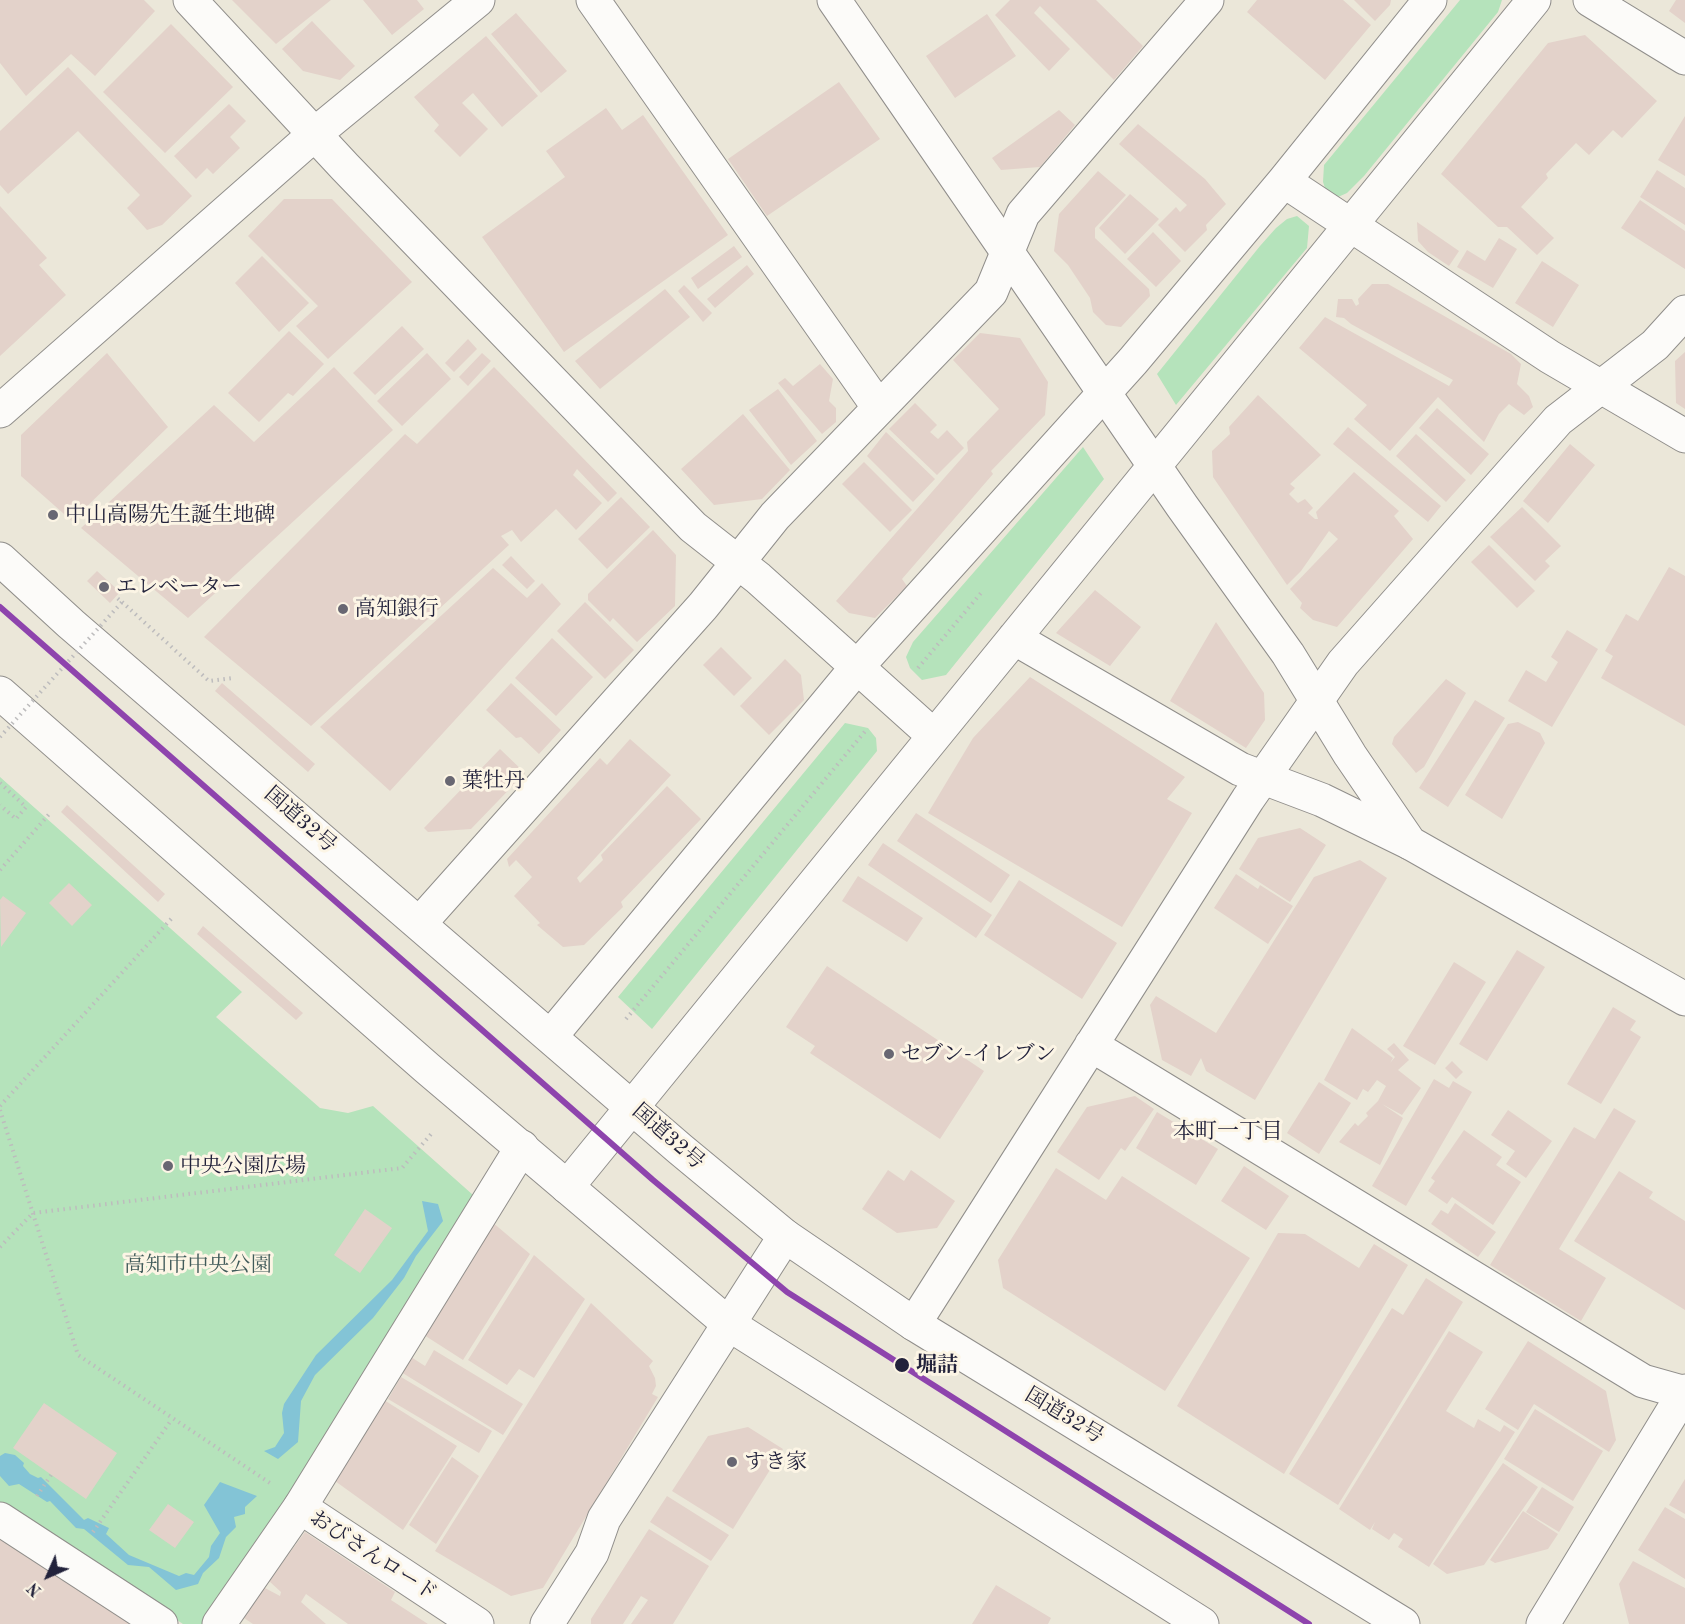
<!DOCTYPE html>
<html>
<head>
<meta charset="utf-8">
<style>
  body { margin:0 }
  #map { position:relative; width:1685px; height:1624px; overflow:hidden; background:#ebe7d9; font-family:"Old Standard TT",serif }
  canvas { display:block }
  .north { position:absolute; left:18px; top:1546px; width:60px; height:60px; -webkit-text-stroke:4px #fcf5e5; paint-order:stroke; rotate:225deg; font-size:16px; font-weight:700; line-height:24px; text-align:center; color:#22223b }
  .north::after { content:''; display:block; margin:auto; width:21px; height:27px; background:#22223b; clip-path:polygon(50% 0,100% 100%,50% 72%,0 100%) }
</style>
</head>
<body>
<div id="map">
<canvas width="1685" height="1624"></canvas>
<div class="north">N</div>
</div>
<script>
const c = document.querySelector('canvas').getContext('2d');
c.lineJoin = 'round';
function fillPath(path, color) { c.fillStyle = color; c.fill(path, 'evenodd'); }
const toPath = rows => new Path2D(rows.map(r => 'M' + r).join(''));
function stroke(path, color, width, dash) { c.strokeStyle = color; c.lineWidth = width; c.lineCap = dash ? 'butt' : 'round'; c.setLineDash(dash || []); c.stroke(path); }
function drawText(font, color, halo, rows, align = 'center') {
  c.font = font + ' "Old Standard TT","Noto Serif JP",serif'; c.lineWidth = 6; c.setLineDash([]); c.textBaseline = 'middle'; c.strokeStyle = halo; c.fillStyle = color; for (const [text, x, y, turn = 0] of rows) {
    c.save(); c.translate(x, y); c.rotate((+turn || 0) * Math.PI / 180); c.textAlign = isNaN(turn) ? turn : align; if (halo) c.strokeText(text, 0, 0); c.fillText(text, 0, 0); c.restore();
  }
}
fillPath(toPath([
  [1460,0,1502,0,1498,12,1364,176,1347,193,1338,197,1326,191,1323,182,1324,165],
  [1297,216,1309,226,1307,248,1176,405,1157,374,1260,246,1276,228,1287,219],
  [1083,447,1104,479,946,675,922,680,910,668,906,657,913,642],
  [845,723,868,728,876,738,877,751,652,1029,618,997],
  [0,777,242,992,216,1017,320,1108,348,1113,373,1106,473,1195,290,1497,204,1624,183,1624,0,1504]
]), '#b5e3bb');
fillPath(toPath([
  [422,1201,438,1204,443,1221,416,1256,404,1278,373,1318,315,1375,301,1401,298,1442,278,1459,264,1451,275,1447,284,1433,282,1413,284,1404,316,1355,392,1280,428,1231],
  [5,1453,15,1455,24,1463,23,1466,30,1474,38,1478,41,1477,84,1520,88,1518,109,1528,106,1534,129,1555,179,1576,186,1573,194,1575,209,1557,211,1546,220,1533,204,1505,220,1482,257,1496,245,1507,245,1514,234,1517,236,1527,226,1537,219,1558,203,1573,198,1584,176,1590,149,1567,128,1565,84,1529,76,1528,50,1501,47,1502,19,1484,9,1486,0,1476,0,1456]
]), '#83c4d6');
fillPath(toPath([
  [0,0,144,0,155,11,95,76,71,54,26,96,0,63],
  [232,0,331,0,276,44],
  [363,0,417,0,424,9,392,35],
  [1010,0,1096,0,1143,46,1114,80,1040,6,1034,13,1070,49,1049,71,995,15],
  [1257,0,1343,0,1371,25,1325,80,1247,12],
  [1354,0,1391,0,1390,5,1375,21],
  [1676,0,1685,0,1685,23,1669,11],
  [516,13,567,71,541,93,491,34],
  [987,14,1016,56,955,98,926,56],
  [312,21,355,66,340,80,303,71,282,49],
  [171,24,233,87,165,153,103,92],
  [1585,35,1657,101,1622,138,1613,130,1589,155,1576,143,1546,174,1548,178,1521,207,1554,238,1537,255,1507,227,1498,227,1441,174,1548,43],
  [486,36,538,96,502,127,473,93,462,103,488,129,460,157,434,131,439,125,414,97],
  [68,67,192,196,162,225,147,230,127,208,140,195,78,131,8,194,0,185,0,131],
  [839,82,880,139,767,216,728,159],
  [229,104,246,121,230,137,240,148,213,174,207,168,196,179,174,156],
  [606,108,622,130,643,115,728,235,564,352,482,237,565,177,546,151],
  [1059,110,1075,125,1040,167,1001,170,992,158],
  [1685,116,1685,176,1658,160],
  [1138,124,1205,179,1226,204,1206,225,1207,230,1185,252,1158,225,1176,207,1180,212,1187,205,1119,144],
  [1657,170,1685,188,1685,225,1640,197],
  [1098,171,1126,195,1095,228,1095,238,1149,289,1150,296,1121,327,1106,325,1093,312,1090,298,1068,265,1054,251,1059,214],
  [1130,194,1159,219,1125,254,1099,228],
  [284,199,332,199,412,282,328,359,296,326,318,306,248,236],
  [1640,200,1685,231,1685,269,1621,228],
  [0,206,47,258,39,265,66,295,0,356],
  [1417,222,1459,251,1449,266,1428,252,1418,241],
  [1153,232,1181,261,1156,287,1127,259],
  [1499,238,1517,249,1493,288,1457,267,1467,250,1485,261],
  [734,246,742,257,698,289,691,278],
  [262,256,309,303,279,332,235,283],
  [1542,261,1579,285,1553,327,1515,303],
  [747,265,754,274,715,308,707,299],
  [1372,284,1388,284,1511,354,1521,364,1517,384,1529,396,1533,407,1524,415,1509,404,1499,414,1484,442,1438,397,1390,451,1354,419,1367,405,1299,348,1325,317,1449,386,1453,380,1351,324,1344,318,1336,317,1338,299,1352,299,1356,306,1359,304,1358,299],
  [684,285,712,313,703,322,678,291],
  [665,289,690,317,600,389,575,361],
  [402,326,424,349,375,395,353,373],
  [289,331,324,364,293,396,288,393,259,422,228,393],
  [980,333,1020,338,1048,382,1045,415,991,471,993,474,902,579,907,586,875,618,849,613,836,601,968,451,967,442,999,409,953,360],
  [468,339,477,349,454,372,445,363],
  [1685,352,1685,409,1676,403,1675,361],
  [107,353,168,427,72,521,21,476,21,435],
  [427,353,451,379,402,426,377,401],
  [482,353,491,361,468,386,459,377],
  [820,364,833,379,829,401,836,408,836,422,822,434,778,383,785,378,793,386],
  [334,367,393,430,188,618,81,528,214,405,254,442],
  [494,367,617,493,608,502,577,469,573,475,602,503,576,530,556,509,521,542,512,530,501,536,509,545,311,726,204,637,405,434,417,444],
  [778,389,817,441,791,465,749,410],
  [1258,395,1321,455,1290,484,1295,488,1289,494,1298,503,1305,499,1313,508,1308,513,1315,519,1318,519,1316,512,1354,472,1399,511,1394,516,1413,539,1337,627,1313,620,1300,608,1302,603,1290,589,1338,539,1329,531,1301,571,1287,585,1213,477,1212,451,1230,434,1229,427],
  [915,403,937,425,930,432,938,439,947,430,964,448,937,475,889,429],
  [1437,408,1489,454,1471,475,1419,428],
  [743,414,790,470,762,499,714,505,681,469],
  [1348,427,1441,506,1428,522,1333,444],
  [886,432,935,479,913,502,867,456],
  [1416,434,1466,480,1446,502,1396,456],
  [1570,444,1595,465,1548,523,1523,501],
  [864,462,912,510,890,532,842,484],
  [621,497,650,527,607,569,578,539],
  [1522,507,1561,546,1545,561,1550,566,1535,581,1490,537],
  [653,530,676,555,675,606,637,642,613,618,610,622,588,600,588,594],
  [1489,545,1535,591,1517,608,1471,562],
  [511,556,535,581,527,589,502,565],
  [1669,567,1685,576,1685,726,1601,678,1613,656,1605,651,1626,614,1638,621],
  [493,568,527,598,542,583,561,604,390,791,320,727],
  [97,571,120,592,110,603,87,581],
  [1095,590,1141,627,1110,666,1056,633],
  [585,602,634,650,605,679,557,631],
  [1216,622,1264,693,1265,720,1246,748,1170,701],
  [1567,630,1598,649,1552,727,1508,701,1526,670,1546,682,1558,662,1551,657],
  [552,638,593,677,556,716,515,678],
  [721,647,752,678,734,696,703,665],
  [785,659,801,675,804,700,769,735,740,706],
  [1030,677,1185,777,1167,799,1192,813,1122,927,928,813,973,738],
  [1446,679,1466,693,1424,767,1416,773,1392,744,1394,737],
  [222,683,315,764,308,772,215,691],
  [511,683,561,730,539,754,521,737,516,738,486,710],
  [1475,700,1505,718,1448,807,1419,788],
  [1518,722,1540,733,1545,743,1502,819,1465,795,1508,724],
  [630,739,671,775,577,878,580,883,603,860,601,855,667,786,701,819,621,902,623,907,584,945,563,947,537,925,540,923,514,896,532,877,516,860,509,867,507,859,600,758,607,765],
  [500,749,525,773,471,829,428,832,424,828],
  [67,805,165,894,158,902,61,812],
  [916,813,1010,875,991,903,897,841],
  [1300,828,1326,845,1290,902,1239,869,1258,838],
  [883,843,992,915,976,938,868,865],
  [1360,860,1387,878,1255,1100,1206,1071,1201,1058,1191,1076,1162,1060,1150,1005,1156,996,1216,1033,1314,877],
  [1236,874,1258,889,1260,885,1293,906,1268,944,1214,908],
  [858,876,923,918,907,942,842,901],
  [1019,880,1117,943,1082,999,984,935],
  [69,883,92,905,72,926,49,903],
  [3,896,26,913,1,947,0,900],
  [203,926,303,1013,296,1020,197,934],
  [1517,950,1545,967,1487,1061,1459,1044],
  [1454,962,1486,982,1435,1065,1403,1046],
  [827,966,984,1071,940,1139,810,1053,815,1046,786,1027],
  [1613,1007,1636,1021,1630,1030,1641,1037,1601,1104,1567,1084],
  [1352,1028,1393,1058,1390,1063,1395,1057,1387,1049,1394,1043,1409,1060,1398,1070,1421,1088,1402,1115,1382,1104,1403,1118,1380,1165,1339,1142,1355,1123,1358,1126,1368,1116,1366,1113,1378,1101,1386,1086,1377,1080,1368,1092,1363,1089,1357,1100,1324,1080],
  [1452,1061,1463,1072,1456,1079,1445,1068],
  [1434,1079,1449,1088,1453,1081,1472,1092,1406,1206,1372,1186],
  [1319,1082,1351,1103,1319,1154,1287,1133],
  [1135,1096,1154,1109,1125,1151,1121,1148,1099,1180,1057,1152,1087,1107],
  [1614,1108,1636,1121,1559,1249,1606,1278,1581,1321,1490,1265,1574,1127,1595,1139],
  [1508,1110,1552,1141,1526,1178,1506,1164,1515,1151,1491,1135],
  [1157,1112,1218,1149,1196,1185,1136,1148],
  [1464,1130,1502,1157,1496,1165,1521,1182,1493,1225,1452,1197,1447,1204,1428,1191,1435,1181,1431,1178],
  [1244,1166,1289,1196,1266,1230,1221,1201],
  [1056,1168,1106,1200,1122,1176,1250,1258,1165,1391,1003,1288,998,1260],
  [888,1170,904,1181,911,1170,955,1201,937,1228,897,1233,862,1209],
  [1619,1171,1653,1192,1649,1198,1685,1221,1685,1310,1574,1241],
  [1455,1203,1496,1232,1478,1257,1431,1224,1441,1210,1448,1214],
  [365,1209,392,1228,360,1273,334,1255],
  [492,1222,530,1254,463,1360,424,1335],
  [1278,1233,1305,1234,1359,1268,1374,1244,1408,1265,1284,1474,1177,1406],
  [534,1255,585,1299,534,1378,519,1369,507,1385,468,1360],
  [1426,1278,1463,1302,1338,1505,1289,1474,1392,1308,1403,1315],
  [591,1303,653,1361,649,1366,655,1378,656,1386,652,1394,658,1397,543,1588,511,1596,435,1551],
  [1449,1331,1483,1352,1446,1411,1474,1428,1478,1419,1500,1432,1504,1425,1515,1432,1429,1567,1398,1547,1403,1539,1394,1533,1389,1540,1372,1529,1375,1522,1370,1530,1339,1509],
  [1528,1341,1606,1391,1616,1440,1609,1452,1534,1404,1518,1430,1485,1409],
  [434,1350,523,1404,503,1435,401,1372,411,1357,425,1366],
  [401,1377,492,1431,479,1453,388,1399],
  [384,1400,457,1446,403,1530,335,1481],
  [44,1403,117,1453,86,1499,13,1448],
  [1535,1409,1603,1451,1573,1501,1504,1459],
  [748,1427,783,1449,733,1529,672,1491,708,1436],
  [452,1457,479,1476,436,1544,409,1525],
  [1503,1463,1538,1487,1484,1565,1447,1574,1433,1564],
  [1685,1479,1685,1514,1669,1505],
  [1542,1487,1574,1507,1559,1532,1526,1512],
  [667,1496,729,1535,711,1561,650,1522],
  [168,1504,194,1522,175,1548,149,1530],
  [1665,1507,1685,1519,1685,1579,1638,1550],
  [1523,1511,1558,1534,1548,1549,1495,1563,1490,1560],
  [649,1529,709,1566,673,1624,631,1624,648,1600,641,1596,623,1624,591,1624,591,1619],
  [305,1532,395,1592,391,1600,428,1624,348,1624,306,1594,301,1602,326,1624,253,1624,244,1618,263,1587,280,1596,281,1592,269,1581],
  [0,1540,14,1547,132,1624,0,1624],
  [1633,1561,1685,1588,1685,1624,1629,1624,1619,1584],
  [996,1585,1051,1618,1048,1624,972,1624]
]), '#e3d2ca');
const pedestrian = toPath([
  [300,1507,477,1624]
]);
const minor = toPath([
  [190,0,345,167,693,527,758,578,934,736],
  [593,0,879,408],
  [1590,0,1685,58],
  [1284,181,1550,357,1685,436],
  [0,411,316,133,478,0],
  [1014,638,1240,769,1322,800,1410,843],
  [420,923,703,606,775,516,991,292,1023,214,1207,0],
  [551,1036,857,667,1133,361,1284,181,1430,0],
  [1091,1045,1643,1381,1685,1393],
  [567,1187,1534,0],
  [914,1324,1248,799,1343,663,1558,420,1655,345,1685,312],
  [0,1519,161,1624],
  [219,1624,300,1507,522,1147],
  [547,1624,592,1553,604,1519,785,1236]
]);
const tertiary = toPath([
  [834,0,1182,506,1288,654,1350,755,1410,843,1685,999],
  [1543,1624,1685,1391]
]);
const trunk = toPath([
  [0,559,71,624,680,1149,785,1236,914,1324,1403,1624],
  [0,693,427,1068,730,1325,1202,1624]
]);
stroke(pedestrian, '#908e8b', 35);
stroke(minor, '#908e8b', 35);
stroke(tertiary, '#908e8b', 35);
stroke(trunk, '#908e8b', 35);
stroke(toPath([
  [122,602,209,681,233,678],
  [918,668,981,593],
  [0,783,26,807,16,819,0,805],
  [0,870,51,812],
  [626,1019,867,729],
  [0,1106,172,918],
  [0,1110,78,1355,270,1483],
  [0,1247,33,1213,402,1168,432,1133],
  [37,1496,51,1475],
  [93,1532,172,1419]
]), '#bdbcbd', 4, [1.5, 4.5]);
stroke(pedestrian, '#fcfbf9', 33);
stroke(minor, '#fcfbf9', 33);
stroke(tertiary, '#fcfbf9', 33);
stroke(trunk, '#fcfbf9', 33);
stroke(toPath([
  [0,737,122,602,116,597]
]), '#bdbcbd', 4, [1.5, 4.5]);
stroke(toPath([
  [0,607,653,1180,787,1292,1309,1624]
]), '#8e44ad', 6);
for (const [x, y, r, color] of [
  [53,515,6,"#686772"],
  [104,587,6,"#686772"],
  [343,609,6,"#686772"],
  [450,781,6,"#686772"],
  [889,1054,6,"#686772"],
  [168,1166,6,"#686772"],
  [902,1365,8,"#22223b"],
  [732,1462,6,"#686772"]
]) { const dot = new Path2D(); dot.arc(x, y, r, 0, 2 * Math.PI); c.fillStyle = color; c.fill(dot); stroke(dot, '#fcf5e5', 2); }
drawText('21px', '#22223b', '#fcf5e5', [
  ["中山高陽先生誕生地碑",65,515],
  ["エレベーター",116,587],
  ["高知銀行",355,609],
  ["葉牡丹",462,781],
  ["セブン-イレブン",901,1054],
  ["中央公園広場",180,1166],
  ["すき家",744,1462]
], 'left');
drawText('21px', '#22223b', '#fcf5e5', [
  ["国道32号",300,820,41],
  ["国道32号",668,1137,41],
  ["国道32号",1064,1416,31],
  ["おびさんロード",373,1556,33]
]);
drawText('21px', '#415b5a', '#fcf5e5', [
  ["高知市中央公園",198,1265]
]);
drawText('bold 21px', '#22223b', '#fcf5e5', [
  ["堀詰",916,1365]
], 'left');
drawText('22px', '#22223b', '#fcf5e5', [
  ["本町一丁目",1228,1132]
]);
</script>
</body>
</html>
